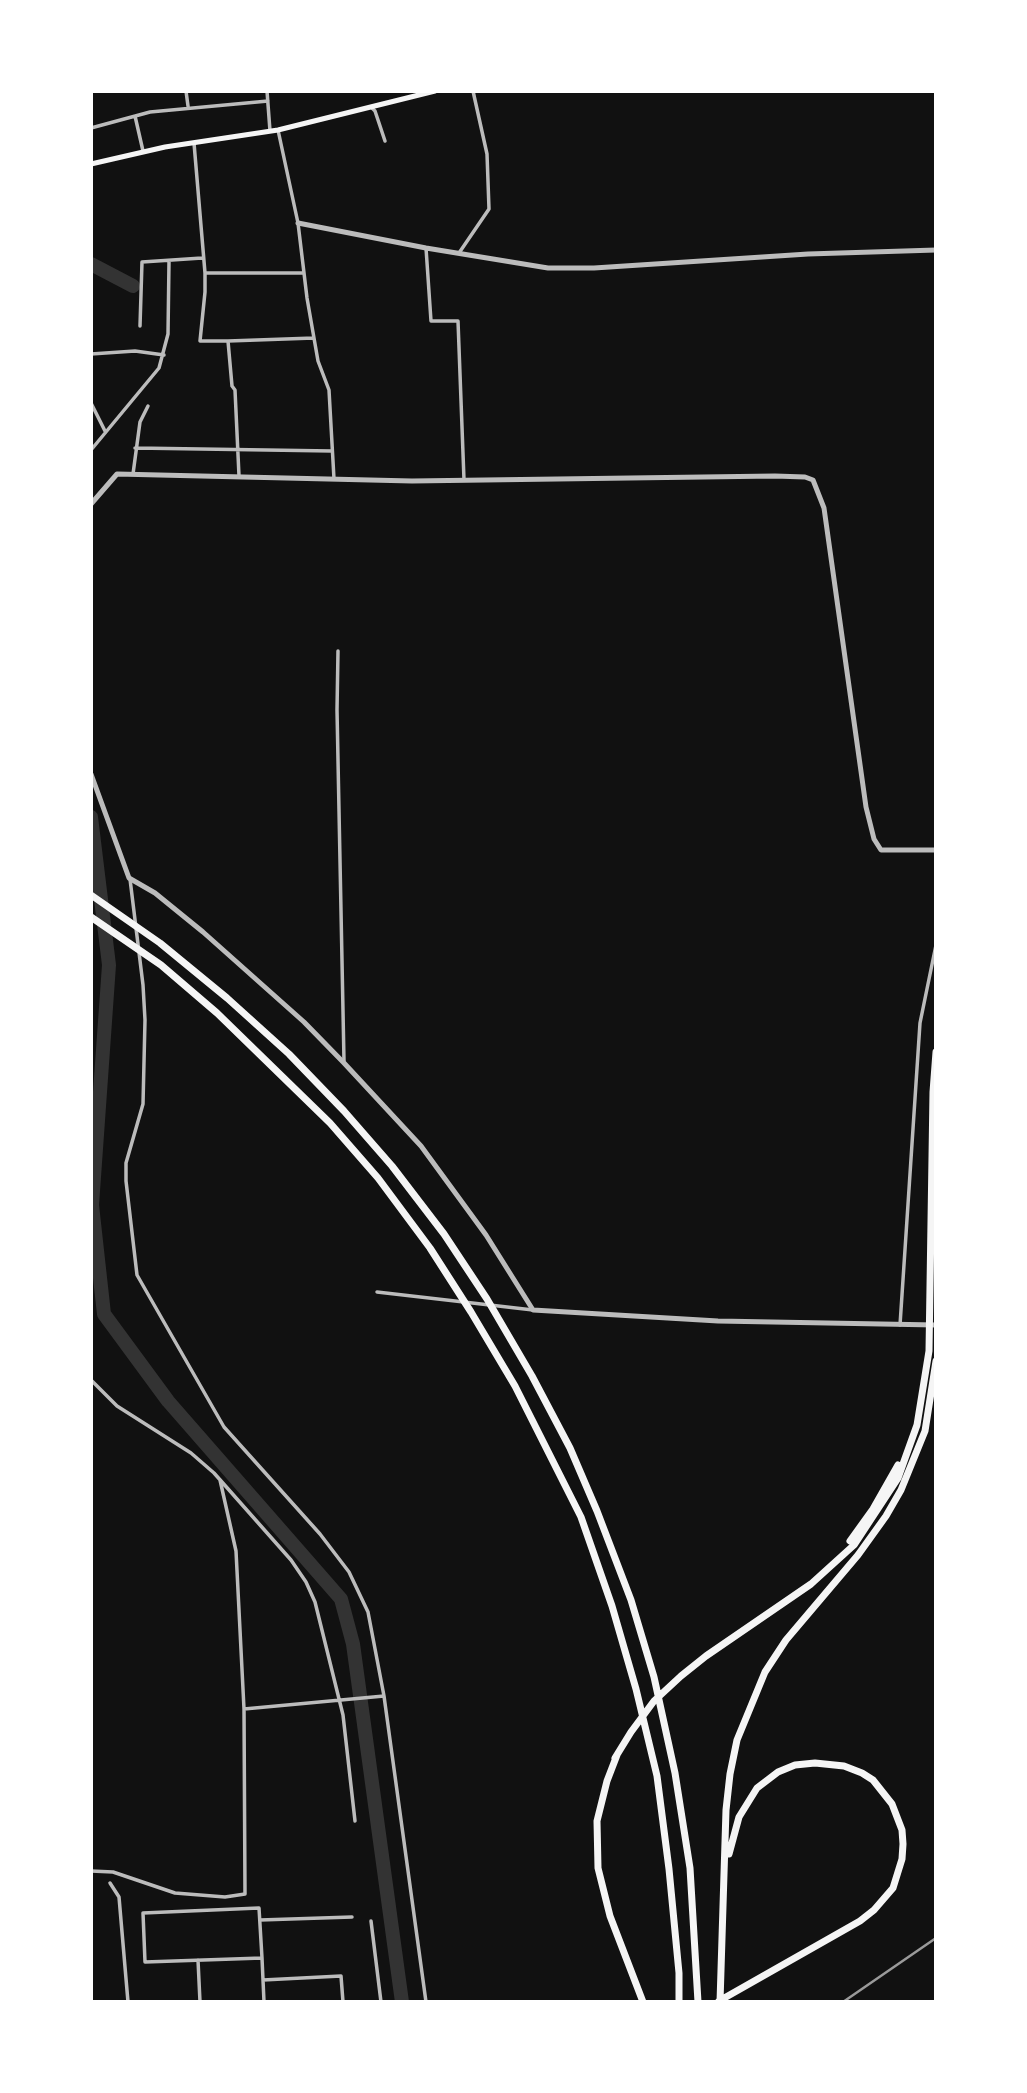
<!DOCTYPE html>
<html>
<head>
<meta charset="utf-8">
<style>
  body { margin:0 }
  #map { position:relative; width:1027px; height:2093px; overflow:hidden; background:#111; font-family:Montserrat,sans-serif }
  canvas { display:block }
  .frame { position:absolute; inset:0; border:93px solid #fff; pointer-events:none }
</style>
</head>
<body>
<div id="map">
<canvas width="1027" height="2093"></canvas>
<div class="frame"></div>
</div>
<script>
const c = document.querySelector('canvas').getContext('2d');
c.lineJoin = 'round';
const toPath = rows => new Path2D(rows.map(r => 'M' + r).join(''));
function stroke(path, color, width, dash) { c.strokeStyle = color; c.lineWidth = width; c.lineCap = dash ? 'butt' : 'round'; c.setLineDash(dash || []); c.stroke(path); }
stroke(toPath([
  [91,264,133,286],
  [91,817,109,965,92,1205,104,1314,168,1401,341,1599,353,1644,402,2002]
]), '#333', 14);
stroke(toPath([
  [186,91,188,106],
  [267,91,270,131],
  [372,108,375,111,385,141],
  [135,116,143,151],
  [91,128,150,112,268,101],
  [278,130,298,223,307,298,318,361,329,390,334,479],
  [194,143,205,273,205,292,200,341,228,341,232,386,235,390,239,476],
  [426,248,431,321,458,321,464,480],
  [459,253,489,209,487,154,473,91],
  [205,273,304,273],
  [140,326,142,262,202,258],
  [228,341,314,338],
  [91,354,135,351,164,355],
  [91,403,105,431],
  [135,448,332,451],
  [91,450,159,368,168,334,169,262],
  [133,474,140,422,148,406],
  [338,651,337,710,344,1061],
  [130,879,143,985,145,1020,143,1104,126,1163,126,1181,137,1275,224,1427,320,1534,349,1572,368,1612,384,1696,426,2002],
  [377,1292,533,1310],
  [900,1325,920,1023,936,945],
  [91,1380,117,1406,191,1453,214,1473,291,1560,306,1582,315,1602,343,1715,355,1821],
  [244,1709,384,1696],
  [91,1871,113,1872,175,1893,225,1897,245,1894,244,1709,236,1551,220,1480],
  [110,1883,119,1897,128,2002],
  [260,1920,352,1917],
  [371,1921,381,2002],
  [262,1958,145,1962,143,1913,259,1908,262,1958,264,2002],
  [198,1960,200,2002],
  [263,1980,341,1976,343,2002]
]), '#bcbcbc', 3.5);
stroke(toPath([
  [298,223,426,248,548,268,594,268,808,254,936,250],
  [91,504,117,474,412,481,775,476,805,477,813,480,824,508,866,807,874,839,881,850,936,850],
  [91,774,129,878,155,893,203,932,304,1022,344,1063,421,1146,486,1235,533,1310,718,1321,936,1325]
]), '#bcbcbc', 5);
stroke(toPath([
  [91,164,165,147,278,130,435,91]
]), '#f5f5f5', 5);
stroke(toPath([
  [91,895,160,943,227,998,289,1054,344,1111,392,1166,444,1234,487,1299,532,1376,570,1448,597,1511,631,1600,654,1677,675,1773,690,1868,698,2002],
  [91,917,161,965,217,1013,330,1123,378,1178,430,1248,471,1312,515,1386,581,1517,612,1606,636,1689,657,1776,669,1869,679,1973,679,2002],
  [850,1541,873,1509,898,1465],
  [617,1755,607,1781,597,1821,598,1868,610,1916,643,2002],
  [615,1758,631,1732,654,1701,681,1676,706,1656,811,1584,854,1545,898,1478,917,1425,929,1351,933,1092,936,1052],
  [719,2001,860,1921,874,1910,893,1888,902,1859,903,1844,902,1830,892,1804,873,1780,862,1773,844,1766,815,1763,795,1765,778,1772,757,1788,739,1817,729,1854],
  [720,2002,726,1810,730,1774,737,1740,765,1672,786,1640,858,1555,886,1516,901,1490,925,1431,936,1361]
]), '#f5f5f5', 7);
stroke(toPath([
  [843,2002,936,1938]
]), '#9a9a9a', 2.5);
</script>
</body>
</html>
